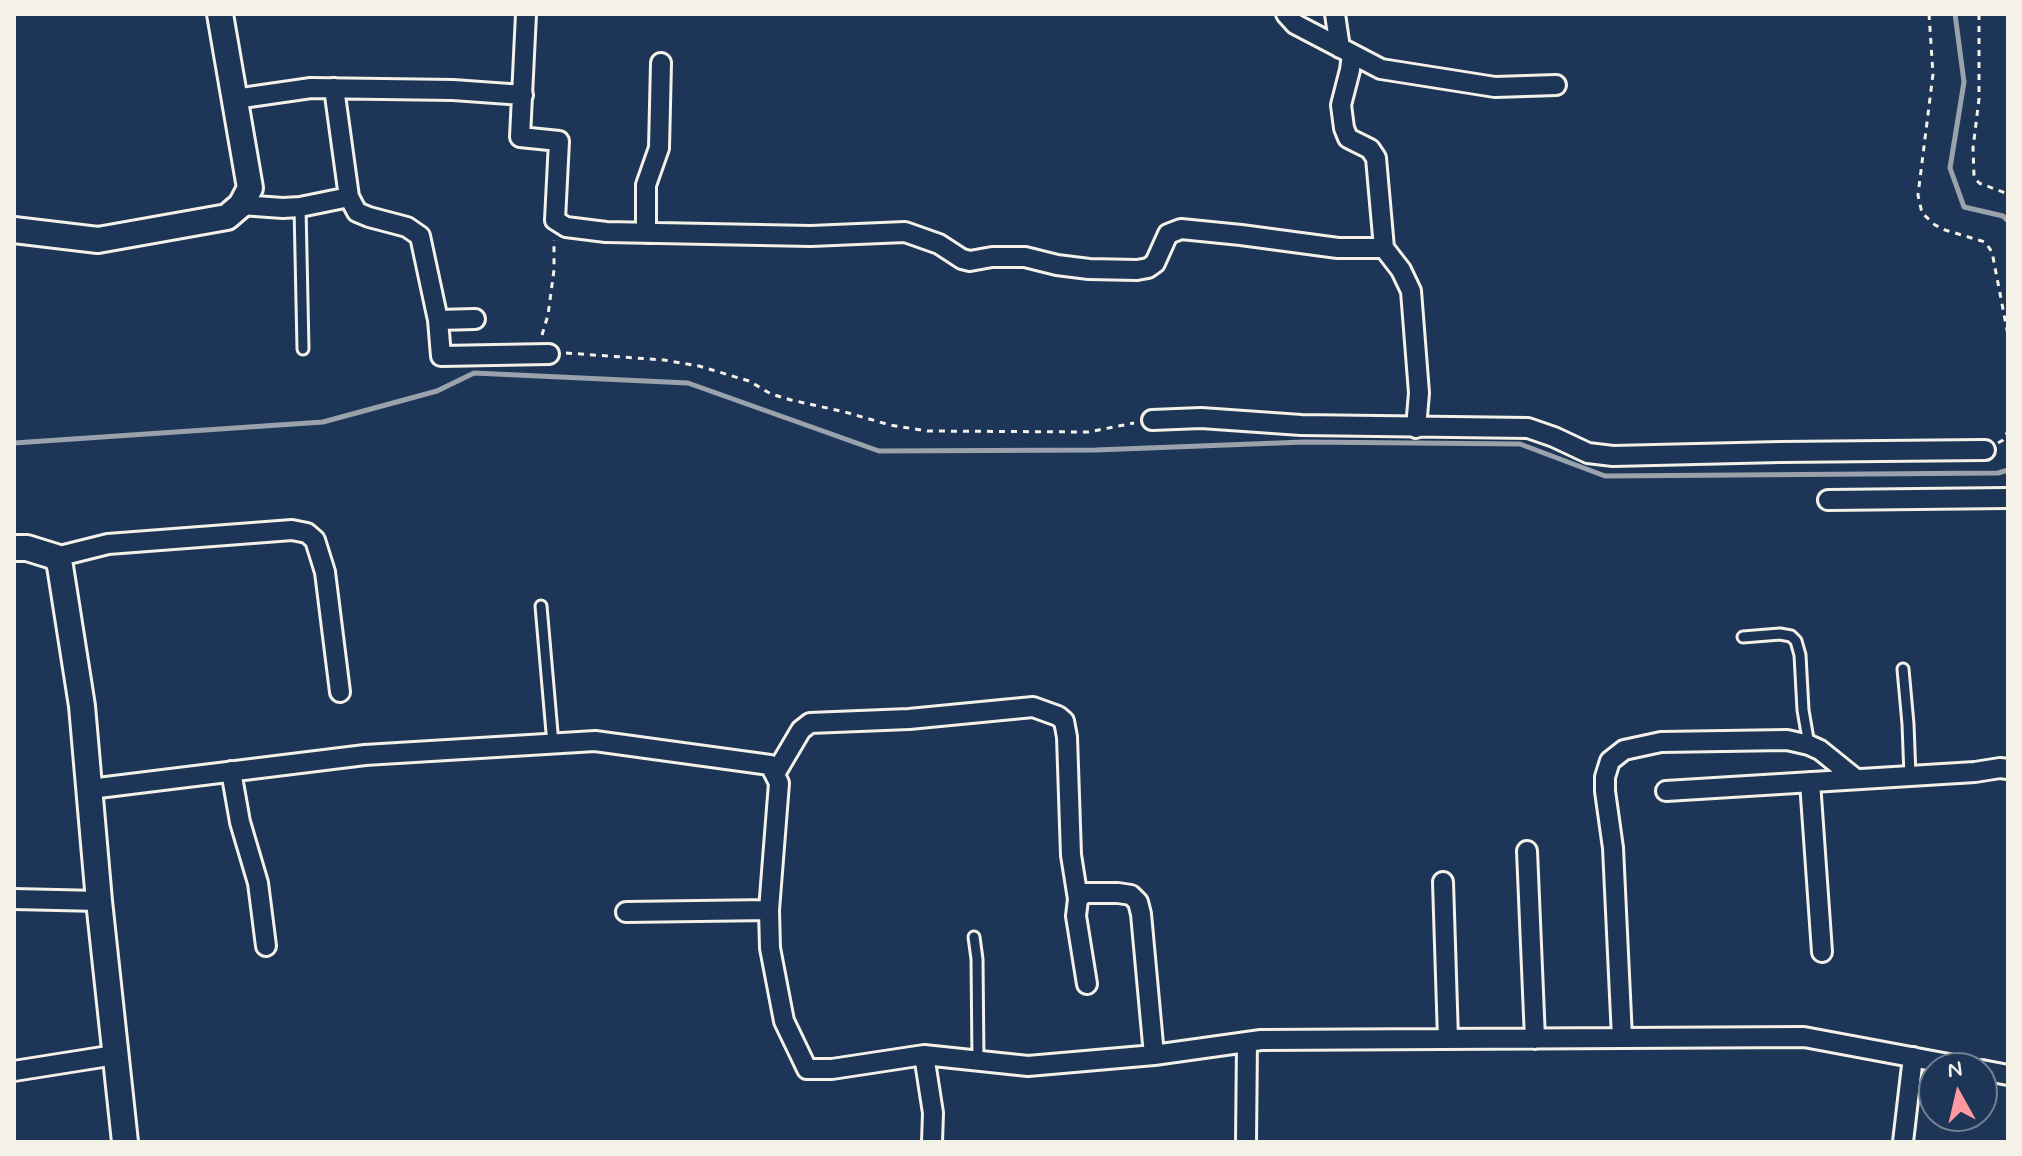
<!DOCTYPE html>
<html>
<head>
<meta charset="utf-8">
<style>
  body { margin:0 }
  #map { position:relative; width:2022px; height:1156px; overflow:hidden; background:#1d3557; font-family:Mynerve,sans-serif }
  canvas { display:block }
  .frame { position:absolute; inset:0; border:16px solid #f4f1e8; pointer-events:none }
  .north { position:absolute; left:1918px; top:1052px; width:80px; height:80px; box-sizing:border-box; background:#1d3557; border:2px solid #738091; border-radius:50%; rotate:352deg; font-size:22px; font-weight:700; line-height:32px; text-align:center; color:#f4f1e8 }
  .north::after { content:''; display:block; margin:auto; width:28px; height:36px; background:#ff9aa2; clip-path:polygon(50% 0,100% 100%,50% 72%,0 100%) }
</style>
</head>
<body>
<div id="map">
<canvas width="2022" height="1156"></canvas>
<div class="frame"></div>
<div class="north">N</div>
</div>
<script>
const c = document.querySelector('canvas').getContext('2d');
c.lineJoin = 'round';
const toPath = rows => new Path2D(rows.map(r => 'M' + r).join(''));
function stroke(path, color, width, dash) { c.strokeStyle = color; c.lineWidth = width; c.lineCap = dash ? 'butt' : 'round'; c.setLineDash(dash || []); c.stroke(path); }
stroke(toPath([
  [1955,14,1964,82,1950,168,1964,207,2003,216,2008,221],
  [14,443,323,422,437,391,474,373,688,383,879,451,1096,450,1304,442,1520,444,1605,476,1998,473,2008,470]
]), '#9aa2ab', 5);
const service = toPath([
  [300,207,303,349],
  [541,606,553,744],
  [1743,637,1780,634,1791,636,1796,641,1800,655,1803,710,1809,745],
  [1903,669,1908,724,1910,776],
  [974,937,977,959,978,1060]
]);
const minor = toPath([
  [526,14,520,137,559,141,555,220,566,227,606,232,811,236,905,232,939,244,962,259,970,261,992,257,1025,257,1057,265,1089,269,1137,270,1148,268,1155,263,1168,234,1181,229,1241,235,1338,248,1384,248],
  [1286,14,1295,24,1381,69,1495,87,1556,85],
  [1335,14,1340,48],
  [1352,54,1350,70,1341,105,1344,128,1348,138,1370,149,1376,158,1384,248,1401,270,1411,291,1419,393,1416,428],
  [334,88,349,197,357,212,369,217,407,227,420,236,438,320,475,319],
  [235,99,311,88,453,90,523,95],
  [241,205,283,208,300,207,349,197],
  [646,233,646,185,659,148,661,63],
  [438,320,441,356,549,354],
  [1152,420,1201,418,1301,425,1528,428,1554,437,1588,453,1613,456,1780,452,1985,450],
  [1828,500,2008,498],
  [56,557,108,544,292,530,307,533,315,540,325,572,340,692],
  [231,771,240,822,258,883,266,946],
  [775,774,801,730,810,723,909,719,1033,707,1058,716,1064,721,1067,737,1071,855,1078,899],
  [1810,782,1822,952],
  [90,789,365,755,595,741,770,765,779,783,769,910,770,948,784,1021,807,1069,832,1069,924,1055,1028,1066,1154,1055,1261,1040,1804,1037,1970,1068],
  [1666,791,1975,772,2000,768,2008,769],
  [1527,851,1535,1039],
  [1443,882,1448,1039],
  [14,899,99,901],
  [626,912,769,910],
  [1087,984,1076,916,1078,899,1085,893,1118,893,1131,895,1138,902,1141,914,1154,1055],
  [1622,1038,1613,848,1605,791,1605,777,1610,761,1624,750,1661,742,1787,740,1809,745,1820,750,1856,779],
  [924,1055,933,1113,932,1142],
  [1982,1070,2008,1075],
  [14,1071,115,1055],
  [1246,1142,1247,1042],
  [1903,1142,1913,1057]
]);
const tertiary = toPath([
  [14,230,98,240,227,217,241,205,250,188,220,14],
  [14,548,27,548,56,557,60,566,82,706,99,901,125,1142]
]);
stroke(service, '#f4f1e8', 15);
stroke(minor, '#f4f1e8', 24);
stroke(tertiary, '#f4f1e8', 30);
stroke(toPath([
  [1929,14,1933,74,1918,195,1922,213,1935,225,1945,230,1985,242,1992,252,2008,335],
  [1979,14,1979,99,1973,148,1974,176,1979,183,2008,194],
  [542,335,548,315,554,270,554,240],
  [566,353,664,360,699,366,749,381,771,394,791,400,845,412,890,425,927,431,1088,432,1134,423],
  [1998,443,2003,440,2008,431]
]), '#f4f1e8', 3, [6, 6]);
stroke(service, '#1d3557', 9);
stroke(minor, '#1d3557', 18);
stroke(tertiary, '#1d3557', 24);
</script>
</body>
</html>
